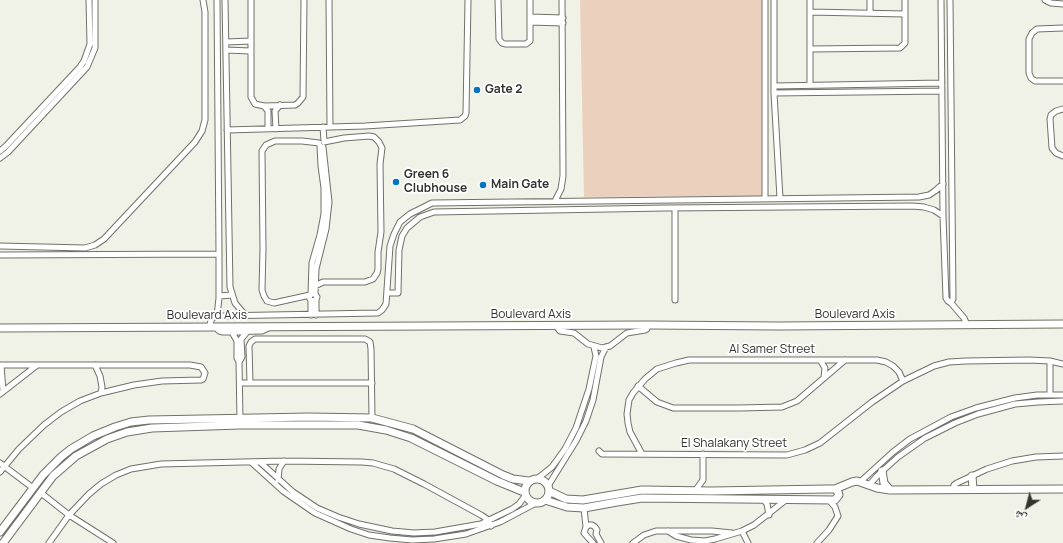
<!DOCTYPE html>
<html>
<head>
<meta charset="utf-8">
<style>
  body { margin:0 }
  #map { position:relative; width:1063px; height:543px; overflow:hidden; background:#f0f1e7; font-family:Manrope,"Noto Naskh Arabic",sans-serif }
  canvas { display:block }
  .north { position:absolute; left:1007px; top:487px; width:40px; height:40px; -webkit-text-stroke:3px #fff; paint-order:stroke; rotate:216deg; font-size:11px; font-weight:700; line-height:16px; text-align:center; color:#32322f }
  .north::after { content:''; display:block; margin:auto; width:14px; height:18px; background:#32322f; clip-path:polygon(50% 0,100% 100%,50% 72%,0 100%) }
</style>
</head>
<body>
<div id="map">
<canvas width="1063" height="543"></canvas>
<div class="north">ش</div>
</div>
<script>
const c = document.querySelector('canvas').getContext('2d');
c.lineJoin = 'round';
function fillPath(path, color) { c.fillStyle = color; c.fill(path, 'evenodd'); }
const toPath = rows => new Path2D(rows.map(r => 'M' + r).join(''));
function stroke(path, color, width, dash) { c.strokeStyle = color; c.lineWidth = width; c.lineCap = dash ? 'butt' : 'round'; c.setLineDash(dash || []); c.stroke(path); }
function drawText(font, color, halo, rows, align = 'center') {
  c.font = font + ' Manrope,sans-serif'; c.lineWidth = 3.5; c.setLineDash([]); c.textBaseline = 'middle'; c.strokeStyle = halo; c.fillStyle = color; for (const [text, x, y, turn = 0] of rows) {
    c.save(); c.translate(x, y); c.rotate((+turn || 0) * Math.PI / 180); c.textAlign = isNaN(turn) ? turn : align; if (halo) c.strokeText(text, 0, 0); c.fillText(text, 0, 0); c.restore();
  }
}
fillPath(toPath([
  [580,0,763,0,763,196,584,197]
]), '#ecd0be');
const street = toPath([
  [225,0,230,287,235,303,246,316],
  [251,0,251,97,255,104,264,106,295,105,298,103,303,97,304,0],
  [329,0,330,127],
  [498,0,499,39,502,43,505,44,526,44,530,41,530,0],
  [774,0,774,93,780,198],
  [810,0,810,85],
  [941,0,943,216,946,298,948,301,951,303,964,318,967,325],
  [950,0,953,299,951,303],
  [1045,0,1051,3,1063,4],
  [810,12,905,14],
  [870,13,870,0],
  [530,17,563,18],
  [530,22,563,23],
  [1063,28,1037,29,1032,33,1029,39,1029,73,1031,78,1035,81,1063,81],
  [226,42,250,41],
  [810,49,900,48,905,43,905,0],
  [226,50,250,51],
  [774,86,942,83],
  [774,93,942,91],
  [264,106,268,111,268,129],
  [1063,109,1056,111,1051,115,1050,119,1052,148,1056,153,1063,156],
  [323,127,324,141],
  [276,129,275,111,280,105],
  [227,130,365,126,460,120,465,116,466,113,468,0],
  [0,151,6,146,80,67,84,61,90,44,89,0],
  [0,158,8,152,87,67,95,48,95,0],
  [765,198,765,0],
  [555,201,561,189,563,176,562,0],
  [675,208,675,300],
  [0,246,85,248,95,245,104,239,195,142,202,131,205,120,205,12,203,0],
  [0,255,219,254],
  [315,286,323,282,365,282,373,279,377,273,378,269,378,252,381,232,380,164,382,148,379,142,374,137,369,136,344,138,324,142],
  [387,293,398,293,399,250,402,236,407,228,420,217,434,212,666,208,912,206,924,207,934,210,943,216],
  [311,294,312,263,320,235,324,214,324,188,321,166,320,146],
  [315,294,316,269,326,229,329,202,323,147],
  [310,295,274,303,267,301,264,296,262,290,263,249,262,151,266,145,275,141,302,141,319,143],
  [219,296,232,295],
  [316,300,316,315],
  [311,315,311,301,309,297,311,294,315,294,317,297,316,300,311,301],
  [217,316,219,298,219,254,217,0],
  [556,326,560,331,574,333,588,344,602,348,610,346,627,333,645,330,647,329,647,325],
  [209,327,212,318,217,316,378,313,382,310,386,304,390,246,394,234,400,222,410,214,432,203,919,197,929,195,935,191,943,184],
  [216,327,219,331,223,332,262,331,270,327],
  [232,332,237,341,237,358,239,362,240,420],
  [820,360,825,368,824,378],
  [1050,361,1050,395],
  [239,362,242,357,241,339,247,332],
  [0,365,190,365,201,367,205,373,203,379,201,380,162,381,134,385,101,393,80,401,61,412,44,425,19,449,0,472],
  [1,365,3,391],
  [95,365,100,376,102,387,101,393],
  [240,383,372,383],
  [250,383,249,346,251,342,255,339,365,339,370,342,371,349,372,418],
  [638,386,657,402,673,408,739,408,782,407,797,401,845,360],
  [0,394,36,366],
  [599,451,602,454,787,455,805,450,820,443,872,402,903,381,934,366,949,362,966,361,1029,360,1050,361,1063,364],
  [642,454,630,432,628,423,627,414,629,400,633,393,645,379,657,369,676,363,689,360,877,360,886,362,893,366,899,372,903,381],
  [0,463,33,488],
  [252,463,283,491,315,513,351,529,369,535,390,538,412,540,434,539,466,534,500,522,536,503],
  [261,463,293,492,317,508,338,517,359,524,392,531,414,533,435,532,481,524,512,509,519,504,525,496],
  [537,479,552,467,565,449,576,428,589,389,596,356,594,347],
  [278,480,279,469,284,461],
  [860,482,893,452,910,439,951,417,976,408,1015,398,1037,395,1063,395],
  [869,485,878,475,898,457,925,438,955,423,978,414,1015,404,1038,402,1063,401],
  [548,486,576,441,586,421,593,400,601,357,606,347],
  [953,489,954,485,957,483,987,469,1012,461,1036,457,1063,456],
  [695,491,703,480,703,454],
  [41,493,69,515,113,543],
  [763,499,767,504,769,515],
  [584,508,586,527,584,533,593,543],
  [586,527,589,525,592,525,595,527,597,530,596,534,601,543],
  [668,531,676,536,691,540,705,541,715,539,742,531,754,525,787,499],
  [742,531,748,543],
  [49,543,69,515,89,494,101,484,116,475,131,469,161,464,284,461,362,462,373,463,394,469,424,484,481,515,487,519,491,526],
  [633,543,644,535,656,531,712,531,732,533],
  [817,543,829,530,838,516,835,507,829,500]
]);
const secondary = toPath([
  [0,328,647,325,779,326,1063,324],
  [882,471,884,483,890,490],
  [972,476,973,489],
  '525 491a12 12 0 1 1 24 0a12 12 0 1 1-24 0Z',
  [549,491,566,499,583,500,642,490,712,491,826,489,835,489,852,482,857,481,877,488,890,490,1063,489],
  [545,500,567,507,584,508,617,502,642,498,835,500,839,495,838,492,835,489],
  [0,532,43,475,61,457,71,449,93,436,115,427,131,422,149,420,309,417,372,418,413,429,503,475,513,479,529,481],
  [3,543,53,476,76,456,107,439,127,432,152,428,240,425,358,425,386,430,411,438,497,481,524,492]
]);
stroke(street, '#707168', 7);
stroke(secondary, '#707168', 9);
stroke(street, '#fff', 5);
stroke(secondary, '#fff', 7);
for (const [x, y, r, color] of [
  [477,90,4,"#0474bf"],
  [396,182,4,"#0474bf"],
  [483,185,4,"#0474bf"]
]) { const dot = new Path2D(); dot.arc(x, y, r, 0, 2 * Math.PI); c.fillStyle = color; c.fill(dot); stroke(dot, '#fff', 1.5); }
drawText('bold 12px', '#32322f', '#fff', [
  ["Gate 2",485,90],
  ["Green 6",404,175],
  ["Clubhouse",404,189],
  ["Main Gate",491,185]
], 'left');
drawText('12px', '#32322f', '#fff', [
  ["Boulevard Axis",531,315],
  ["Boulevard Axis",855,315],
  ["Boulevard Axis",207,316],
  ["Al Samer Street",772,350],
  ["El Shalakany Street",734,444]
]);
</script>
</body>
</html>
